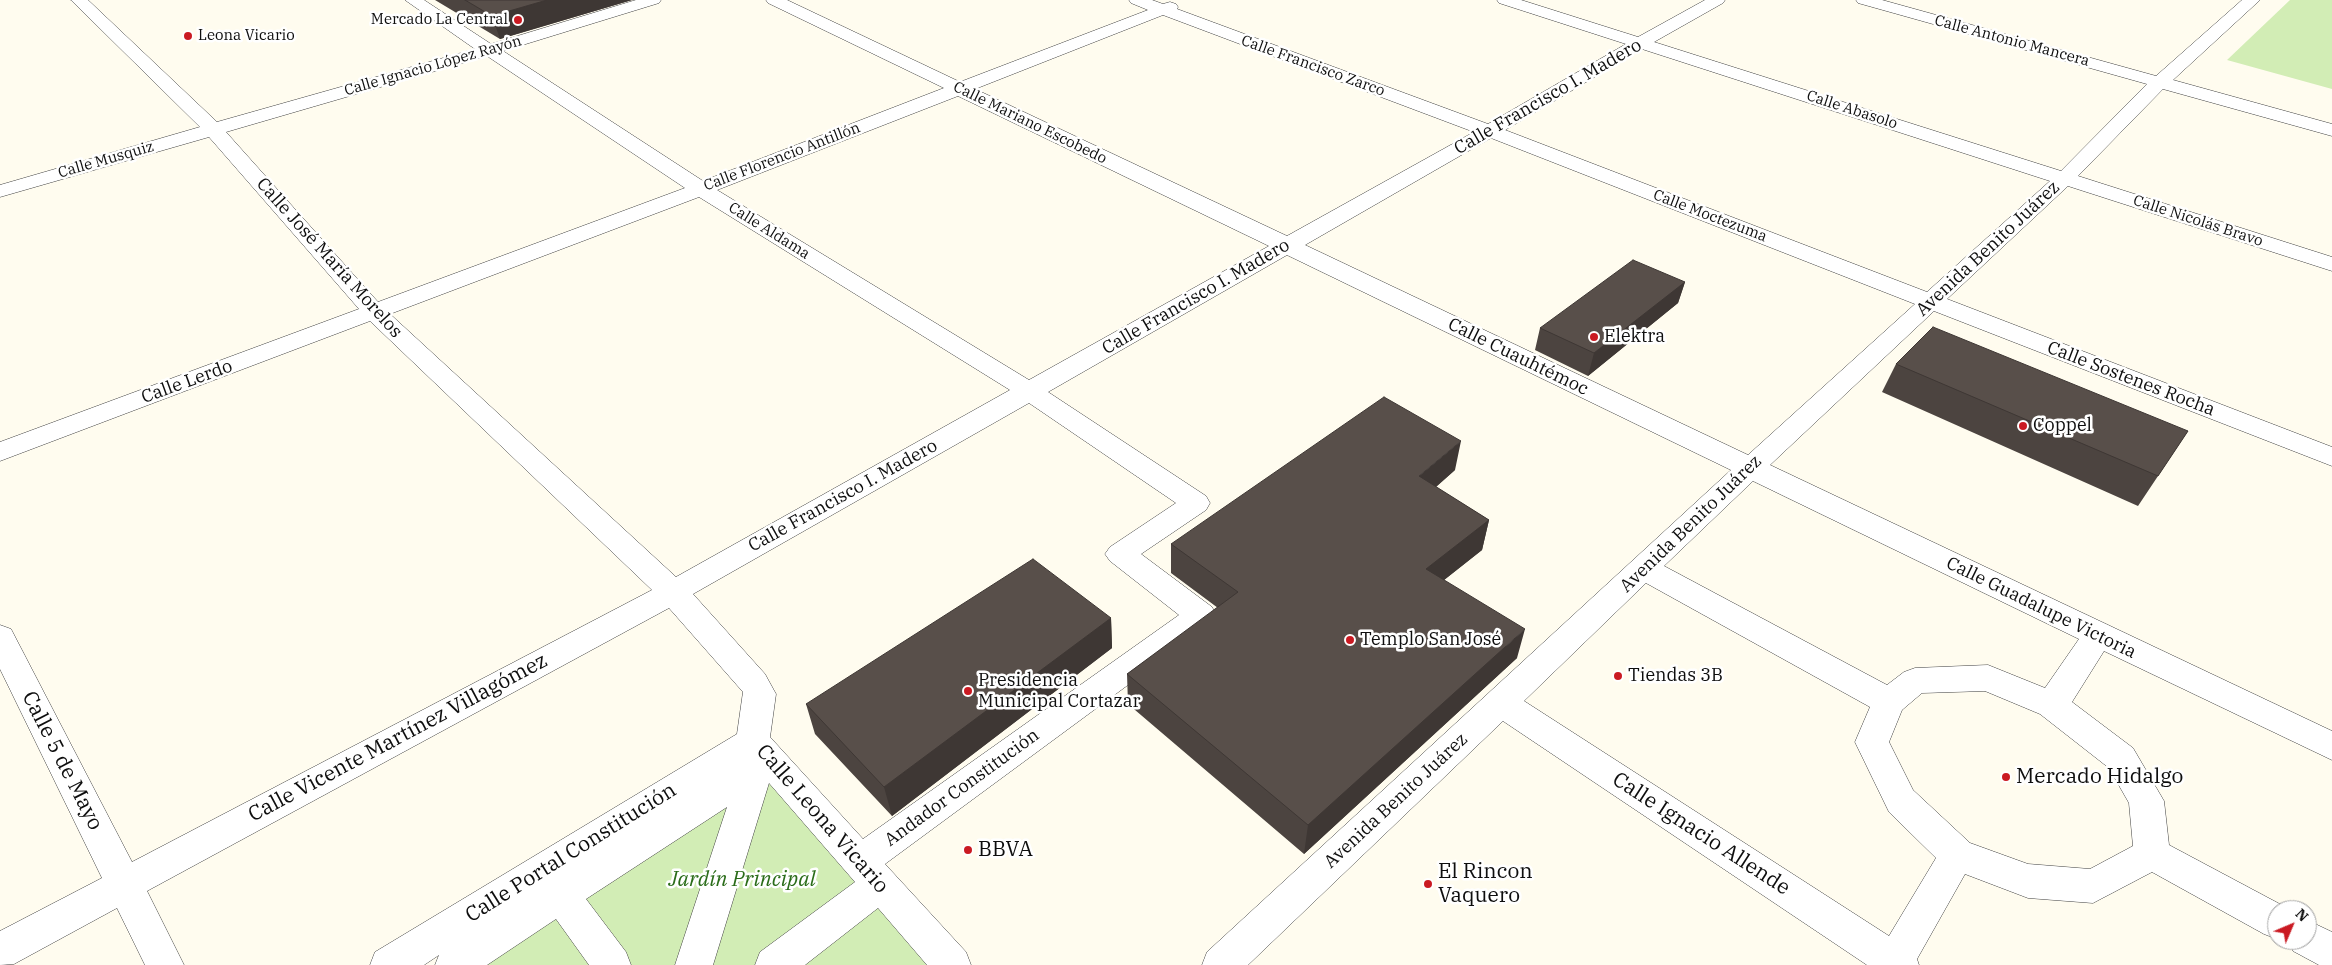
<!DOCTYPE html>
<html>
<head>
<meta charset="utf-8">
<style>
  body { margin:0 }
  #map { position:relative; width:2332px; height:965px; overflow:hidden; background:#fffcef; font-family:"IBM Plex Serif",serif }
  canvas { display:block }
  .north { position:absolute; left:2267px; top:900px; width:50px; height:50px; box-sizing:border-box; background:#fff; border:1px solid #9f9f9f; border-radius:50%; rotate:45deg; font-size:14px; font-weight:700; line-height:20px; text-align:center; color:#0e0e0e }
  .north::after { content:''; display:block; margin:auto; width:18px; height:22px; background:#ca1a22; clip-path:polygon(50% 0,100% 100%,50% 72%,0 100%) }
</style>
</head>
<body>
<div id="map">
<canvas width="2332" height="965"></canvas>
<div class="north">N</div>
</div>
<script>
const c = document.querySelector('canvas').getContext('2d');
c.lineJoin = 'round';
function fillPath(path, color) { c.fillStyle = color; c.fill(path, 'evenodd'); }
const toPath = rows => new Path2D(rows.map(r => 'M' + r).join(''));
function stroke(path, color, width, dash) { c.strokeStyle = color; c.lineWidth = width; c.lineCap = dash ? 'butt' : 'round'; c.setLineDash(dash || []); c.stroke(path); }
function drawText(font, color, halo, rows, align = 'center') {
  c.font = font + ' "IBM Plex Serif",serif'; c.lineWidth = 5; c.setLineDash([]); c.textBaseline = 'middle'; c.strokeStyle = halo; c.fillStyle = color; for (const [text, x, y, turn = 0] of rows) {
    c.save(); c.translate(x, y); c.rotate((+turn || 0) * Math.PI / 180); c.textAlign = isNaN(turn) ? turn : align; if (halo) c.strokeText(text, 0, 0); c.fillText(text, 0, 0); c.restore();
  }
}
fillPath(toPath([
  [2290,0,2332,0,2332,89,2227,60],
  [756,769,936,965,454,965]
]), '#d2edb5');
const minor = toPath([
  [71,0,88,0,217,122,475,49,405,0,424,0,491,44,636,0,661,0,659,3,503,51,703,181,944,88,768,3,766,0,787,0,960,82,1148,10,1131,3,1129,0,1152,0,1163,4,1170,2,1176,4,1178,7,1177,9,1488,124,1626,44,1499,3,1497,0,1521,0,1638,37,1705,0,1725,0,1723,3,1654,42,2061,171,2147,84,1858,3,1856,0,1882,0,2156,76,2242,0,2260,0,2173,80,2332,124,2332,136,2163,89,2078,176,2332,257,2332,271,2068,186,1947,299,2332,447,2332,466,1934,311,1770,465,2332,731,2332,760,2104,651,2072,702,2133,748,2164,801,2169,845,2291,910,2277,910,2277,939,2264,934,2152,872,2093,903,2028,898,1965,874,1917,959,1919,965,1867,965,1503,721,1248,965,1202,965,1207,952,1731,470,1287,255,1048,392,1206,496,1210,503,1206,510,1141,554,1212,607,1216,615,1212,623,885,864,966,952,971,965,927,965,878,908,805,965,755,965,760,952,855,882,769,783,713,965,675,965,727,807,586,899,626,952,631,965,589,965,556,919,487,965,435,965,439,955,424,965,370,965,375,952,737,734,743,692,669,608,147,891,184,965,145,965,117,908,14,964,0,965,0,931,102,878,0,669,0,625,11,629,132,862,652,590,370,321,0,461,0,442,359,309,209,137,0,197,0,185,200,127,71,0],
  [1163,15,1474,132,1287,236,975,89,1163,15],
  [1642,49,2050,181,1927,292,1505,130,1642,49],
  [487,56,685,188,378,302,226,132,487,56],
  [958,96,1269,246,1029,380,717,190,958,96],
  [1491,138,1915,304,1748,455,1305,245,1491,138],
  [699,197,1010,390,676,577,390,314,699,197],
  [1029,403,1176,503,1110,547,1105,554,1110,561,1179,615,863,839,770,737,776,694,771,685,765,674,693,594,1029,403],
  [1753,481,2079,639,2045,688,1988,665,1915,668,1904,672,1887,685,1664,566,1753,481],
  [1646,583,1870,707,1855,742,1889,812,1936,858,1889,936,1524,701,1646,583],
  [1985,691,2040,714,2109,768,2129,803,2133,846,2090,869,2028,864,1970,843,1913,790,1889,742,1902,710,1922,693,1985,691],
  [2307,920,2332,932,2332,965,2319,965,2293,951,2289,940,2307,940,2307,920]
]);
stroke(minor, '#414141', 1);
fillPath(minor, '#fff');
fillPath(toPath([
  [435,0,632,0,500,39],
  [1685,282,1678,303,1588,376,1535,350,1540,328],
  [1896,364,2188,431,2138,506,1882,392],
  [1455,470,1436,487,1489,520,1482,550,1444,580,1517,658,1304,854,1128,704,1127,674,1218,608,1171,573,1171,544],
  [1111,618,1112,648,892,816,815,734,806,704]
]), '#4c4440');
fillPath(toPath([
  [547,0,632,0,500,39,492,16],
  [1685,282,1678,303,1588,376,1594,353],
  [1461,441,1455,470,1414,506,1419,476],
  [1489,520,1482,550,1420,599,1426,569],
  [1111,618,1112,648,892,816,884,787],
  [1525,629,1517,658,1304,854,1308,825]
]), '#3e3734');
const building = toPath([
  [465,0,547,0,492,16,465,0],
  [1633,260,1685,282,1594,353,1540,328,1633,260],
  [1933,327,2188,431,2158,476,1896,364,1933,327],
  [1384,397,1461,441,1419,476,1489,520,1426,569,1525,629,1308,825,1127,674,1238,592,1171,544,1384,397],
  [1033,559,1111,618,884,787,806,704,1033,559]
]);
fillPath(building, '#584f4a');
stroke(building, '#3e3734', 1);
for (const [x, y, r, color] of [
  [518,20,5,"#ca1a22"],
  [188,36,5,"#ca1a22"],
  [1594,337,5,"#ca1a22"],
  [2023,426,5,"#ca1a22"],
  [1350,640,5,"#ca1a22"],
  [1618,676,5,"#ca1a22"],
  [968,691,5,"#ca1a22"],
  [2006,777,5,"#ca1a22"],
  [968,850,5,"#ca1a22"],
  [1428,884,5,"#ca1a22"]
]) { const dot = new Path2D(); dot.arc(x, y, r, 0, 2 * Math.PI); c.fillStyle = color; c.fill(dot); stroke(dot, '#fff', 2); }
drawText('15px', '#0e0e0e', '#fff', [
  ["Mercado La Central",508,20],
  ["Leona Vicario",198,36,"left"]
], 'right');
drawText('15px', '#0e0e0e', '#fff', [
  ["Calle Antonio Mancera",2012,41,15],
  ["Calle Ignacio López Rayón",433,66,-16],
  ["Calle Francisco Zarco",1313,66,20],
  ["Calle Abasolo",1852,110,18],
  ["Calle Mariano Escobedo",1030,123,26],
  ["Calle Florencio Antillón",782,157,-21],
  ["Calle Musquiz",106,160,-16],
  ["Calle Moctezuma",1710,216,21],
  ["Calle Nicolás Bravo",2198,221,18],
  ["Calle Aldama",769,231,32]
]);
drawText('18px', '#0e0e0e', '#fff', [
  ["Calle Francisco I. Madero",1548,97,-30],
  ["Avenida Benito Juárez",1988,249,-43],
  ["Calle José María Morelos",329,258,48],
  ["Calle Francisco I. Madero",1196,297,-30],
  ["Calle Cuauhtémoc",1518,357,26],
  ["Calle Sostenes Rocha",2131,379,21],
  ["Calle Lerdo",187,382,-20],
  ["Calle Francisco I. Madero",843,496,-29],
  ["Avenida Benito Juárez",1691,524,-44],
  ["Calle Guadalupe Victoria",2041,608,26],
  ["Andador Constitución",962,788,-36],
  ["Avenida Benito Juárez",1396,801,-43]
]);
drawText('18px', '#0e0e0e', '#fff', [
  ["Elektra",1604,337],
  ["Coppel",2033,426],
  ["Templo San José",1360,640],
  ["Tiendas 3B",1628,676],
  ["Presidencia",978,681],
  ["Municipal Cortazar",978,702]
], 'left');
drawText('21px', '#0e0e0e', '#fff', [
  ["Calle Vicente Martínez Villagómez",398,738,-28],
  ["Calle 5 de Mayo",62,761,63],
  ["Calle Leona Vicario",822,819,49],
  ["Calle Ignacio Allende",1701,834,33],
  ["Calle Portal Constitución",571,853,-32]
]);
drawText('21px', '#0e0e0e', '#fff', [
  ["Mercado Hidalgo",2016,777],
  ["BBVA",978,850],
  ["El Rincon",1438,872],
  ["Vaquero",1438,896]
], 'left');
drawText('italic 21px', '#2a6c19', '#fff', [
  ["Jardín Principal",742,880]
]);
</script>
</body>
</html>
